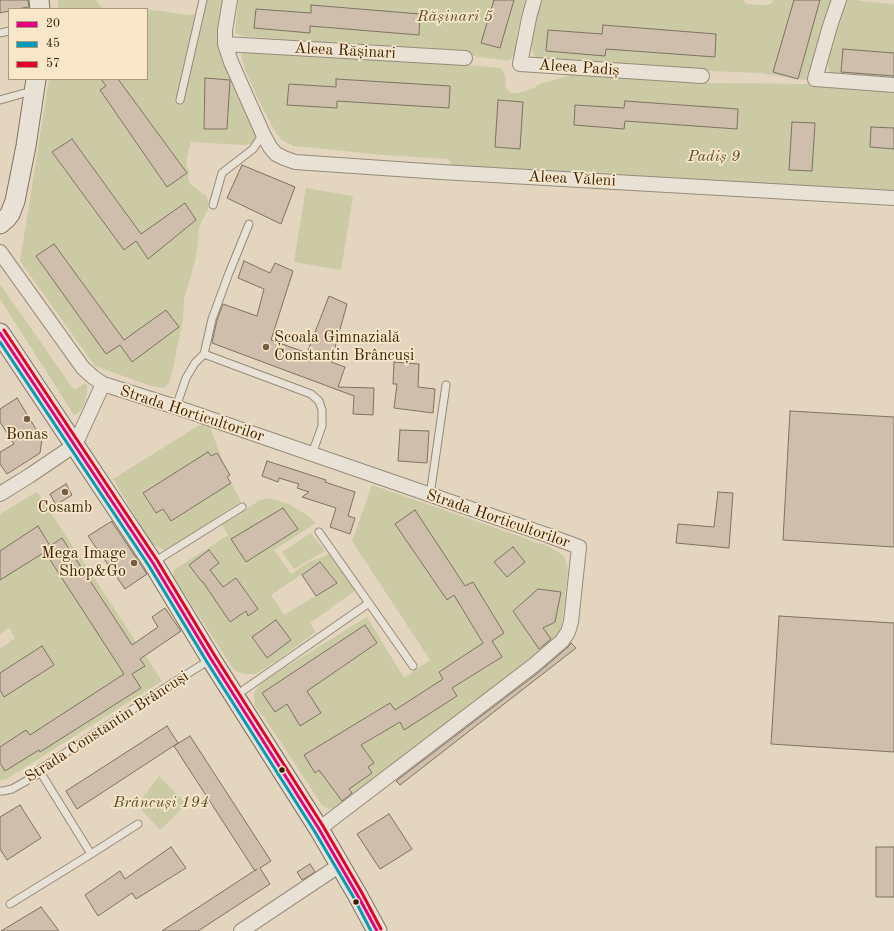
<!DOCTYPE html>
<html>
<head>
<meta charset="utf-8">
<style>
  body { margin:0 }
  #map { position:relative; width:894px; height:931px; overflow:hidden; background:#e4d6be; font-family:"Old Standard TT",serif }
  canvas { display:block }
  .legend { position:absolute; left:8px; top:8px; width:140px; height:72px; box-sizing:border-box; background:#f8e7ca; border:1px solid #ac967a; margin:0; padding:5px 7px; list-style:none; font-size:12px; color:#3a1d03 }
  .legend li { display:flex; align-items:center; gap:8px; height:20px }
  .legend b { width:20px; border:1px solid #ac967a }
</style>
</head>
<body>
<div id="map">
<canvas width="894" height="931"></canvas>
<ul class="legend">
<li><b style="height:5px;background:#e5007d"></b>20</li>
<li><b style="height:5px;background:#069bba"></b>45</li>
<li><b style="height:5px;background:#e4002b"></b>57</li>
</ul>
</div>
<script>
const c = document.querySelector('canvas').getContext('2d');
c.lineJoin = 'round';
function fillPath(path, color) { c.fillStyle = color; c.fill(path, 'evenodd'); }
const toPath = rows => new Path2D(rows.map(r => 'M' + r).join(''));
function stroke(path, color, width, dash) { c.strokeStyle = color; c.lineWidth = width; c.lineCap = dash ? 'butt' : 'round'; c.setLineDash(dash || []); c.stroke(path); }
function drawText(font, color, halo, rows, align = 'center') {
  c.font = font + ' "Old Standard TT",serif'; c.lineWidth = 3.5; c.setLineDash([]); c.textBaseline = 'middle'; c.strokeStyle = halo; c.fillStyle = color; for (const [text, x, y, turn = 0] of rows) {
    c.save(); c.translate(x, y); c.rotate((+turn || 0) * Math.PI / 180); c.textAlign = isNaN(turn) ? turn : align; if (halo) c.strokeText(text, 0, 0); c.fillText(text, 0, 0); c.restore();
  }
}
fillPath(toPath([
  [58,0,96,0,103,9,58,9],
  [203,0,226,0,221,44,257,137,252,144,242,145,191,142,188,152,186,164,189,171,188,178,190,184,206,196,208,201,208,209,199,227,198,241,195,262,184,299,183,319,172,373,169,383,164,388,151,386,95,366,20,261,49,79,101,79,106,86,100,91,167,186,187,173,118,80,120,79,147,79,147,10,161,11,186,15,195,14],
  [205,78,229,80,227,129,204,128],
  [72,139,141,234,185,203,196,220,148,259,136,241,124,250,52,153],
  [54,244,124,340,166,310,179,327,131,362,120,345,36,256],
  [238,0,525,0,520,19,517,36,516,52,510,60,504,60,448,53,243,36,235,33],
  [312,5,420,14,419,35,310,26,309,33,254,28,256,9,311,13],
  [540,0,743,0,747,4,757,5,767,5,772,3,773,0,794,0,774,72,798,78,820,0,834,0,811,79,808,80,797,79,761,73,629,68,542,61,534,56,531,46],
  [603,25,716,34,715,57,606,49,605,56,546,51,548,30,602,34],
  [846,0,859,0,859,1,894,4,894,53,841,72,894,76,894,84,831,77,829,71,827,59],
  [257,45,501,68,506,77,505,86,510,93,518,93,534,88,540,84,578,73,709,83,810,84,894,91,894,128,871,127,870,146,894,149,894,194,460,170,452,165,448,159,383,155,294,146,282,140,276,133,261,105,245,70,240,50],
  [336,79,450,86,449,107,337,101,337,108,287,105,289,84,336,87],
  [498,101,520,149,495,147],
  [625,101,738,109,737,129,625,121,624,129,574,125,576,105,624,108],
  [792,122,814,124,811,171,789,170],
  [306,188,353,196,341,270,294,262],
  [0,284,74,390,85,383,87,385,87,392,84,405,78,413,74,415,0,299],
  [203,423,209,425,225,466,217,453,211,456,208,452,143,494,155,513,163,509,171,521,231,483,241,501,180,542,165,550,152,544,113,479],
  [372,485,550,547,564,556,568,568,562,623,557,638,532,660,339,807,329,809,322,805,266,720,255,706,254,693,260,683,367,617,404,678,430,660,352,541],
  [415,510,465,586,473,582,504,633,492,641,502,657,452,688,457,696,400,722,316,772,304,755,389,703,395,710,443,679,440,671,483,643,454,595,447,600,395,524],
  [513,547,525,562,507,577,495,562],
  [537,589,561,592,555,622,543,628,536,645,513,611,526,599,533,610],
  [365,625,377,644,275,712,262,693],
  [367,754,374,763,368,767,371,773,349,789,352,794,342,801,328,782],
  [37,492,162,681,8,778,0,781,0,763,6,771,39,750,40,752,141,688,132,674,145,666,62,538,50,546,38,526,0,551,0,514],
  [269,498,291,505,308,516,316,523,274,550,291,574,309,562,329,554,356,590,310,623,316,632,276,661,256,674,244,674,234,670,173,576,174,570,228,535,222,525,260,500],
  [283,508,298,529,246,561,232,539],
  [209,550,219,563,210,570,213,574,202,582,189,565],
  [320,562,337,583,284,615,271,595],
  [236,578,258,609,249,615,246,611,230,621,212,594],
  [276,620,291,640,267,657,252,638],
  [311,533,325,551,294,569,282,552],
  [45,552,124,674,30,735,26,730,0,747,0,692,1,692,5,696,54,665,42,646,0,673,0,649,15,638,9,628,0,634,0,580],
  [159,776,187,804,160,830,137,805]
]), '#cacaa4');
const building = toPath([
  [0,0,28,0,29,7,17,9,9,9,9,11,0,13,0,0],
  [494,0,514,0,500,48,481,43,494,0],
  [794,0,820,0,798,79,773,72,794,0],
  [311,5,420,14,419,35,310,26,310,33,254,28,256,9,311,13,311,5],
  [603,25,716,34,715,57,606,49,605,56,546,51,548,30,602,34,603,25],
  [843,49,894,53,894,76,841,72,843,49],
  [205,78,230,80,227,129,204,129,205,78],
  [101,79,118,79,187,173,167,187,100,90,106,86,101,79],
  [336,79,450,86,449,108,337,101,337,108,287,105,289,84,336,87,336,79],
  [498,100,523,102,520,149,495,147,498,100],
  [625,101,738,109,737,129,625,121,624,129,574,125,575,105,624,108,625,101],
  [792,122,815,123,812,171,789,170,792,122],
  [871,127,894,128,894,149,870,147,871,127],
  [72,139,141,234,185,203,196,220,148,259,136,241,124,250,52,152,72,139],
  [242,165,295,187,281,224,227,198,242,165],
  [54,244,124,340,166,310,179,327,132,362,120,345,106,354,36,256,54,244],
  [244,261,270,273,275,263,293,271,271,340,307,353,329,296,347,304,331,362,345,367,338,387,374,388,373,415,353,414,354,396,212,343,217,320,223,304,257,316,264,289,238,278,244,261],
  [394,362,419,364,418,387,435,389,433,413,394,408,397,384,393,384,394,362],
  [17,398,42,439,40,453,7,474,0,464,0,452,14,444,0,422,0,409,17,398],
  [790,411,894,417,894,547,783,540,790,411],
  [400,430,429,431,427,463,398,461,400,430],
  [208,452,211,456,217,453,230,475,227,477,231,483,171,521,163,509,156,513,143,493,208,452],
  [267,461,326,480,325,482,355,492,348,516,355,518,350,534,330,527,336,508,302,497,309,492,297,488,299,484,279,478,278,482,262,476,267,461],
  [66,484,72,495,56,505,50,494,66,484],
  [718,492,733,493,729,548,676,543,678,524,714,527,718,492],
  [283,508,298,529,246,562,231,539,283,508],
  [415,510,465,586,473,582,504,633,492,641,502,657,452,688,457,696,404,730,400,722,361,745,374,763,368,767,372,773,349,789,352,793,342,801,319,770,315,773,304,755,390,703,395,710,443,679,439,672,483,643,454,595,447,600,395,524,415,510],
  [112,522,147,574,125,589,88,536,112,521,112,522],
  [38,526,50,546,62,538,132,645,158,627,152,617,165,608,181,631,140,659,145,666,132,674,141,688,40,752,39,750,5,771,0,763,0,747,26,730,30,735,124,674,45,552,0,580,0,551,38,526],
  [513,547,525,562,507,577,494,562,513,547],
  [209,550,219,563,210,570,223,587,236,578,258,609,248,616,246,611,230,622,203,582,202,582,189,565,209,550],
  [320,562,337,583,316,596,302,575,320,562],
  [538,589,561,592,555,622,543,628,551,639,539,649,513,611,538,589],
  [779,616,894,623,894,752,771,744,779,616],
  [276,620,291,640,267,658,252,637,276,620],
  [365,625,377,643,307,691,321,713,300,726,287,704,275,712,262,693,365,625],
  [571,643,576,648,400,785,396,781,539,672,568,647,571,643],
  [42,646,54,665,4,697,0,690,0,673,42,646],
  [167,726,178,743,77,809,66,791,167,726],
  [190,736,271,861,260,868,270,884,198,931,162,931,257,869,255,871,174,746,190,736],
  [20,805,41,838,7,860,0,849,0,817,20,805],
  [389,814,412,849,380,869,357,834,389,814],
  [171,847,186,868,136,899,132,893,98,916,85,895,120,871,125,879,171,847],
  [876,847,894,847,894,897,876,897,876,847],
  [310,864,315,872,302,880,297,872,310,864],
  [41,907,59,931,1,931,41,907]
]);
fillPath(building, '#cfbeab');
stroke(building, '#7d7161', 1);
const lane = toPath([
  [0,33,9,31],
  [0,100,32,91],
  [180,100,203,0],
  [213,205,222,173,253,149,263,134],
  [249,224,229,273,212,319,204,354,311,394,319,401,322,410,322,426,312,454],
  [176,407,186,378,195,363,204,354],
  [430,495,446,385],
  [319,532,413,666],
  [154,562,242,507],
  [235,696,369,603],
  [39,770,91,854,138,824],
  [0,791,3,791,12,789,35,776,39,770,121,717,168,686,211,659],
  [10,904,91,854]
]);
const street = toPath([
  [230,0,225,30,225,44,231,62,263,134,270,147,276,154,284,158,295,162,441,172,894,198],
  [534,0,529,18,520,64,702,76],
  [839,0,830,26,815,79,894,85],
  [225,44,465,58],
  [0,252,83,368,93,377,103,384,176,407,547,535,579,547,571,622,568,632,562,641,534,665,319,829],
  [0,494,29,476,75,445,103,384],
  [241,931,340,865]
]);
const secondary = toPath([
  [39,0,40,9],
  [0,224,6,219,10,214,15,201,26,146,36,79],
  [0,333,153,563,211,659,319,829,358,896,377,931]
]);
stroke(lane, '#958a79', 9);
stroke(street, '#958a79', 16);
stroke(secondary, '#7d7161', 21);
stroke(lane, '#e8e1d5', 7);
stroke(street, '#e8e1d5', 14);
stroke(secondary, '#e8e1d5', 19);
stroke(toPath([
  [0,333,153,563,211,659,319,829,358,896,377,931]
]), '#e5007d', 3);
stroke(toPath([
  [0,342,149,566,207,662,315,832,354,898,371,931]
]), '#069bba', 3);
stroke(toPath([
  [4,330,157,560,215,656,323,826,362,893,381,929]
]), '#e4002b', 3);
for (const [x, y, r, color] of [
  [266,347,4,"#765e44"],
  [27,419,4,"#765e44"],
  [65,492,4,"#765e44"],
  [134,563,4,"#765e44"],
  [282,770,3.5,"#3a1d03"],
  [356,902,3.5,"#3a1d03"]
]) { const dot = new Path2D(); dot.arc(x, y, r, 0, 2 * Math.PI); c.fillStyle = color; c.fill(dot); stroke(dot, '#f8e7ca', 1.5); }
drawText('italic 16px', '#5f4e2d', '#f8e7ca', [
  ["Rășinari 5",455,17],
  ["Padiș 9",714,157],
  ["Brâncuși 194",161,803]
]);
drawText('16px', '#3a1d03', '#f8e7ca', [
  ["Aleea Rășinari",345,51,3],
  ["Aleea Padiș",579,68,4],
  ["Aleea Văleni",572,179,3],
  ["Strada Horticultorilor",192,414,18],
  ["Strada Horticultorilor",498,519,19],
  ["Strada Constantin Brâncuși",107,727,-33]
]);
drawText('16px', '#3a1d03', '#f8e7ca', [
  ["Școala Gimnazială",274,338,"left"],
  ["Constantin Brâncuși",274,356,"left"],
  ["Bonas",27,435],
  ["Cosamb",65,508],
  ["Mega Image",126,554,"right"],
  ["Shop&Go",126,572,"right"]
]);
</script>
</body>
</html>
